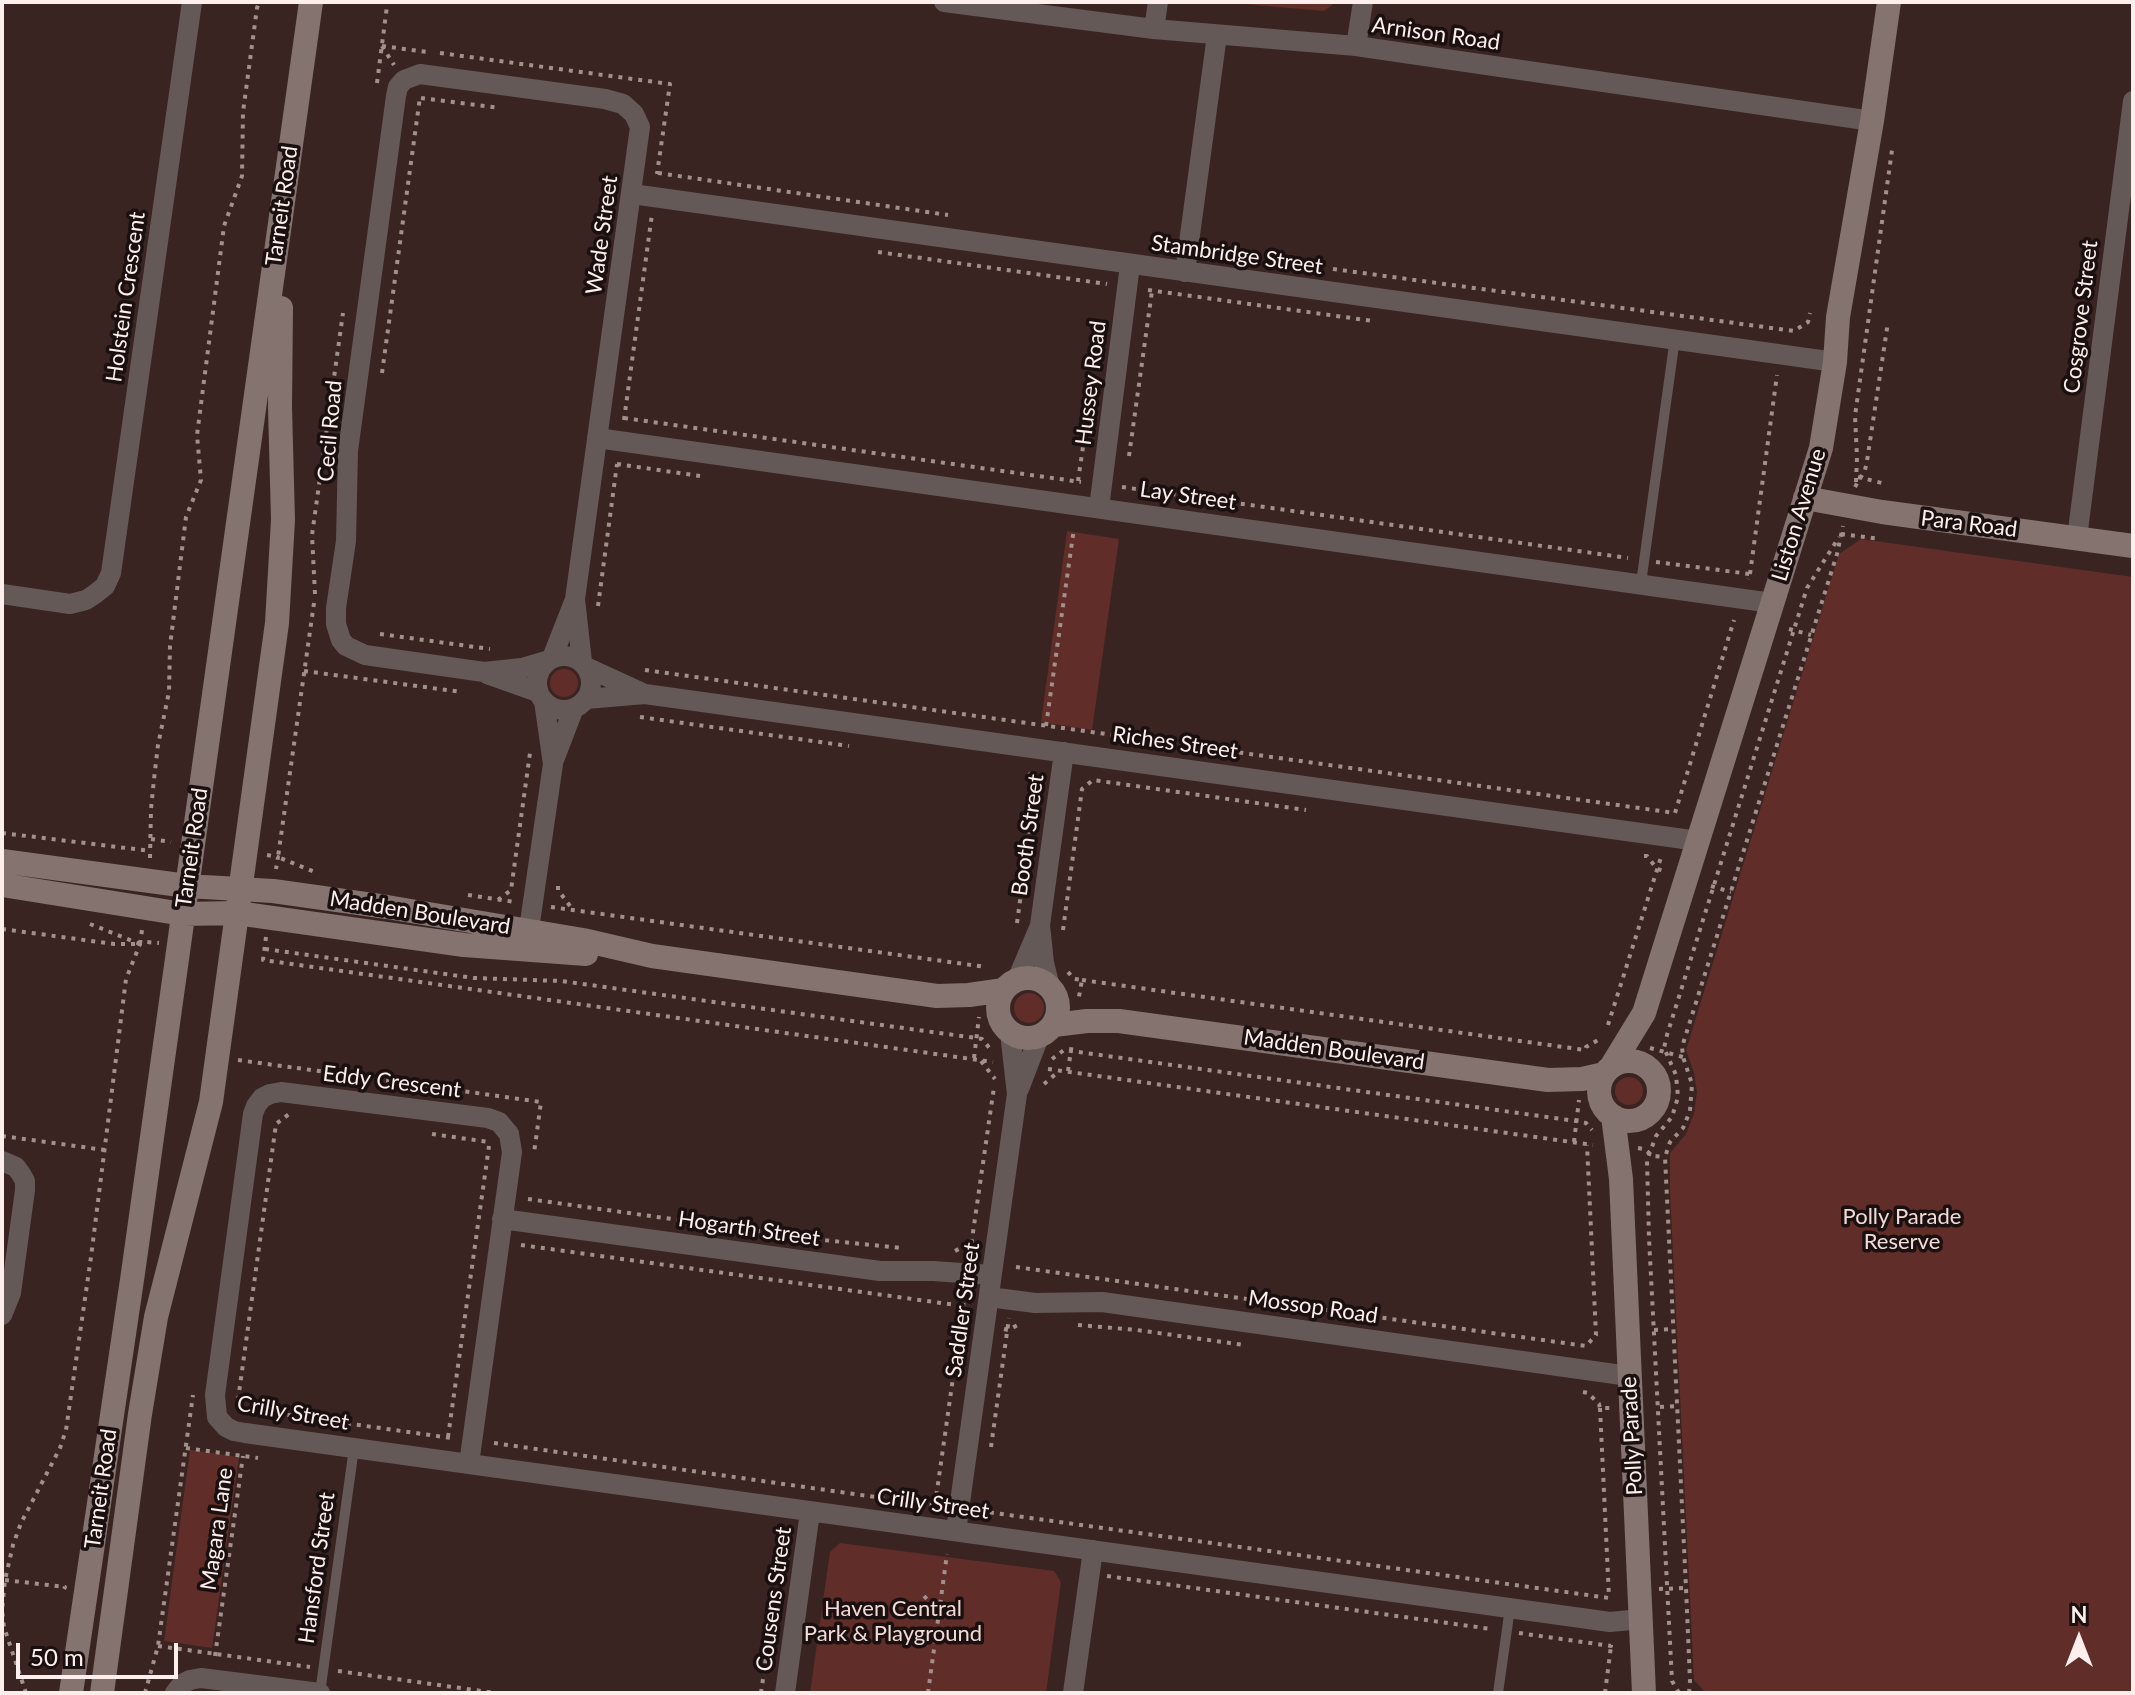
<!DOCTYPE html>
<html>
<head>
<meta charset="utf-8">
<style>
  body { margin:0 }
  #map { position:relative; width:2135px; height:1695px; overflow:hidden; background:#3a2421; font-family:Lato,sans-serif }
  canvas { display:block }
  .frame { position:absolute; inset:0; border:4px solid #feeeec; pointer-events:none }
  .north { position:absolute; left:2039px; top:1599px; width:80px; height:80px; -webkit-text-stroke:6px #1a100f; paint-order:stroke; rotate:0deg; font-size:22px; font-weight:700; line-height:32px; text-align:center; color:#feeeec }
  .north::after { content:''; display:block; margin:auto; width:28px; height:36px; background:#feeeec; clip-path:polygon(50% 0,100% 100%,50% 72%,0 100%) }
  .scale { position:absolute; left:16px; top:1643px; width:162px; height:36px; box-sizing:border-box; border:4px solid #feeeec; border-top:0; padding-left:10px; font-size:24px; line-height:28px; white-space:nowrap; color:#feeeec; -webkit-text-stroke:6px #1a100f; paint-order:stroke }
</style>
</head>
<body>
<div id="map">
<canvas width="2135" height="1695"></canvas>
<div class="frame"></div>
<div class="north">N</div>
<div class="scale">50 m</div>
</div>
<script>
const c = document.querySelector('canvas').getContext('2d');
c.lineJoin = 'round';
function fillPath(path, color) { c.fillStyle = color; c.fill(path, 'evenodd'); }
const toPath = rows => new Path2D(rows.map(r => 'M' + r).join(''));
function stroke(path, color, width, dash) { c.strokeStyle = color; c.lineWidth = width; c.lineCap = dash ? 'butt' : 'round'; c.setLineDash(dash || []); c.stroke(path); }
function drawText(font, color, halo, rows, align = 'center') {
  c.font = font + ' Lato,sans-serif'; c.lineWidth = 7; c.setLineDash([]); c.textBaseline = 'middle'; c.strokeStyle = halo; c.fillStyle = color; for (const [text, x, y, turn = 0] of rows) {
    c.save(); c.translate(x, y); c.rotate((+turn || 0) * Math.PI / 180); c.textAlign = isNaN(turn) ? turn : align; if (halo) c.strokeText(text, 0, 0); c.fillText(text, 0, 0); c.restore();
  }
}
fillPath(toPath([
  [1221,2,1336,2,1324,11],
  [1067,531,1119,539,1092,730,1041,722],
  [1861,539,2133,577,2133,1693,1706,1693,1694,1680,1670,1192,1670,1153,1686,1134,1694,1113,1697,1092,1694,1073,1686,1050,1839,554],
  '550 683a14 14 0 1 1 28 0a14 14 0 1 1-28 0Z',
  '1014 1008a15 15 0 1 1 30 0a15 15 0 1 1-30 0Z',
  '1615 1091a14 14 0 1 1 28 0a14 14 0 1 1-28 0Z',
  [190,1450,239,1457,212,1648,164,1641],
  [840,1543,1054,1571,1061,1582,1046,1693,810,1693,830,1552]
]), '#602d28');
stroke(toPath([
  [382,46,427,52],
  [382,46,394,65],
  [440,53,670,84,657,174],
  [377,83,387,6],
  [421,98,500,108],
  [658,173,948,215],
  [878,252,1107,284],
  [1333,269,1794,331,1808,322,1810,313],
  [1148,290,1373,321],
  [382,373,420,97],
  [624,418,1081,482],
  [624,420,652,214],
  [1129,456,1152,291],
  [617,464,700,476],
  [1858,477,1886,484],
  [1078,481,1093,378],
  [1856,482,1857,457,1855,416,1892,150],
  [1122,487,1628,558],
  [1855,487,1865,470,1867,461,1888,322],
  [1841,534,1880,539],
  [1656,562,1750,574,1748,579],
  [1750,574,1777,375],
  [315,594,312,535,343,313],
  [314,603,278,857,317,873],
  [598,606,617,464],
  [1789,629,1811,635],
  [380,634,490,649],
  [645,670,1675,813,1734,620],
  [304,671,462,692],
  [640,717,849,746],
  [1046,726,1074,528],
  [2,833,151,851],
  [151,839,171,842],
  [267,855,278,857,276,869],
  [1644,856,1647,856,1657,869,1665,871],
  [150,858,151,809,154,779,158,745,169,692,170,646,186,517,201,480,197,435,224,226,242,176,243,112,257,8,259,2],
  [558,886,558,890,573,910],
  [1711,886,1731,892],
  [468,895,515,902],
  [498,900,511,890,530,753],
  [551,907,986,967],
  [1017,923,1036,783,1028,771,1029,767],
  [90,924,140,944],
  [2,929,114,944,135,944],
  [1063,930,1082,789,1093,780,1306,810],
  [266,937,263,960,993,1062],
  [140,944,142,930],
  [265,949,474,978,561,981,976,1038,982,1039,992,1051],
  [1068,972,1074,979,1082,980,1078,1002],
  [1082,980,1585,1050,1586,1047,1600,1039],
  [1608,1025,1662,854],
  [1650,1048,1683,1057],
  [974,1058,979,1017],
  [1052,1059,1064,1050,1071,1051,1576,1121,1586,1123,1592,1130],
  [238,1060,296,1068],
  [981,1061,995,1079],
  [297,1068,541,1102,534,1153],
  [1048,1069,1593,1145],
  [1068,1071,1072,1043],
  [1044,1084,1058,1072],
  [432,1134,489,1142],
  [2,1136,105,1150],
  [1574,1142,1579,1100],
  [1638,1148,1644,1149,1653,1156,1665,1157],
  [528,1199,823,1240,902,1248],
  [521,1245,963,1306],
  [955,1251,972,1242],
  [970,1253,994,1087],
  [1016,1267,1586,1346,1596,1335,1587,1145],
  [1078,1325,1137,1330,1244,1345],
  [1004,1329,1008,1330,1022,1323],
  [1654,1330,1673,1329],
  [1583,1392,1588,1393,1599,1404,1600,1408,1611,1408],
  [238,1400,276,1124,289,1114],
  [1660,1407,1677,1406],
  [238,1408,451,1438],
  [1600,1408,1609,1597],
  [448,1437,489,1146],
  [494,1443,939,1506],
  [991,1447,1009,1318],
  [186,1448,258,1458],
  [935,1505,965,1293],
  [980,1511,1609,1598,1609,1603],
  [1107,1576,1491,1629],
  [5,1580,65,1587,64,1589],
  [1659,1589,1686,1588],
  [924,1596,939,1612],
  [1519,1633,1611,1646,1611,1639],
  [158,1646,310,1667],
  [215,1656,243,1456],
  [338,1671,496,1693],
  [26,1693,4,1627,2,1610,5,1580,13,1545,21,1523,60,1448,66,1430,91,1257,126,979,140,944,146,942,159,943],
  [145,1693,158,1646,193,1395],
  [761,1693,784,1531],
  [928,1693,947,1554],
  [1605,1693,1611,1646],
  [1679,1693,1672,1681,1649,1238,1647,1160,1656,1136,1672,1117,1678,1097,1676,1075,1664,1048,1667,1035,1807,588,1839,537],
  [1689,1693,1690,1681,1686,1588,1665,1157,1670,1142,1683,1128,1690,1111,1692,1084,1683,1057,1682,1047,1837,554,1843,526]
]), '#a2908d', 4, [4, 6]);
stroke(toPath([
  [1641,583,1675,338],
  [320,1693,354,1448],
  [1498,1693,1510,1608]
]), '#655957', 10);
stroke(toPath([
  [944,2,1154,29,1356,46,1872,121],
  [1154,29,1158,2],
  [1356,46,1363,2],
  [632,194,1835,362],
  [1185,272,1217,35],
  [597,438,1772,603],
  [1099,508,1130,265],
  [2077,538,2133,101],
  [2,594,70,604,86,600,95,594,105,586,111,573,192,2],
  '537 683a27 27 0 1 1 54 0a27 27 0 1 1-54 0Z',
  [552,658,574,602],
  [549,660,522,668,484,672,365,655,346,646,341,640,336,624,336,608,346,541,348,451,396,96,398,87,404,80,420,74,605,99,623,104,634,114,640,127,575,599,582,662],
  [586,667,645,694],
  [487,674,538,692],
  [586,699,645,694,1698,841],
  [554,760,574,708],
  [527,943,553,764,544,701],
  [1017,980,1039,928],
  [1050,987,1044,963,1040,925,1064,752],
  [1019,1089,1039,1037],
  [2,1161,16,1167,21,1174,25,1181,25,1190,11,1293,2,1315],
  [502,1219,880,1271,933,1271,991,1275],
  [989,1297,1035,1303,1102,1302,1629,1376],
  [469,1464,512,1152,509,1134,499,1122,488,1118,281,1092,270,1094,262,1098,256,1106,253,1114,215,1395,217,1417,226,1427,234,1431,245,1433,838,1515,1610,1622,1641,1619],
  [956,1531,1017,1094,1010,1033],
  [175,1693,182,1684,190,1680,201,1678,320,1693],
  [785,1693,810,1512],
  [1073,1693,1093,1550]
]), '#655957', 20);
stroke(toPath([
  [1805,498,1882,512,2133,546],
  [2,861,187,886,273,891,387,907,583,940,652,956,937,996,969,995,1004,990],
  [2,885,183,914,237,913,464,945,586,954],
  '998 1008a30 30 0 1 1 60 0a30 30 0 1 1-60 0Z',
  [1054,1025,1087,1021,1119,1021,1548,1080,1582,1079,1604,1074],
  '1599 1091a30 30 0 1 1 60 0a30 30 0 1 1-60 0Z',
  [1611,1067,1644,1013,1821,448,1835,362,1838,317,1872,121,1889,2],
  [1613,1116,1621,1179,1644,1693],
  [71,1693,133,1273,311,2],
  [102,1693,140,1414,156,1317,211,1102,277,623,283,520,280,407,281,308]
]), '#857370', 24);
drawText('22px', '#feeeec', '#1a100f', [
  ["Arnison Road",1436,34,8],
  ["Tarneit Road",282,206,-82],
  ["Wade Street",602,235,-82],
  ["Stambridge Street",1237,255,8],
  ["Holstein Crescent",126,297,-82],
  ["Cosgrove Street",2081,317,-83],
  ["Hussey Road",1091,383,-83],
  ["Cecil Road",330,431,-85],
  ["Lay Street",1188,496,8],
  ["Liston Avenue",1799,515,-73],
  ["Para Road",1969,524,7],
  ["Riches Street",1175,743,8],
  ["Booth Street",1028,835,-82],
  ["Tarneit Road",192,848,-82],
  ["Madden Boulevard",420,913,9],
  ["Madden Boulevard",1334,1050,8],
  ["Eddy Crescent",392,1082,7],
  ["Hogarth Street",749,1229,8],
  ["Mossop Road",1313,1307,8],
  ["Saddler Street",963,1310,-82],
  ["Crilly Street",293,1413,10],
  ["Polly Parade",1632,1436,-93],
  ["Tarneit Road",101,1489,-82],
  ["Crilly Street",933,1504,8],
  ["Magara Lane",217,1529,-82],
  ["Hansford Street",317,1568,-82],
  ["Cousens Street",774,1599,-82]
]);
drawText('22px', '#f2dad7', '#1a100f', [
  ["Polly Parade",1902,1217],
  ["Reserve",1902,1242],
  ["Haven Central",893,1609],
  ["Park & Playground",893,1634]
]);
</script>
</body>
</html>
